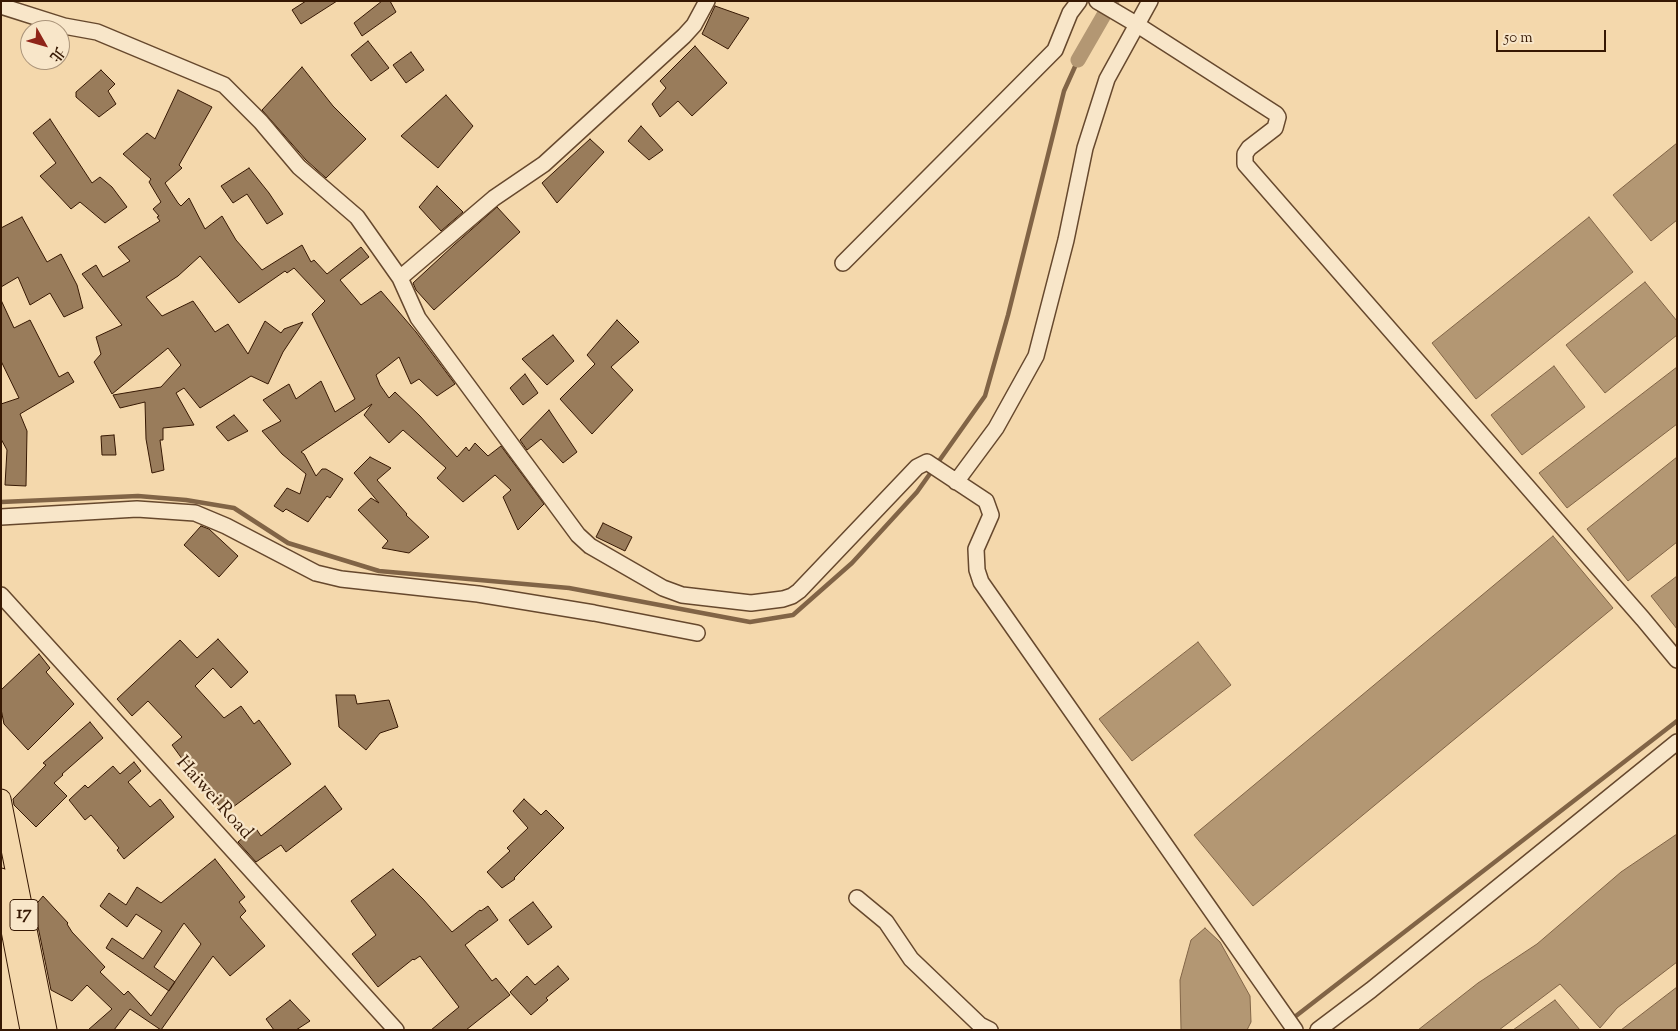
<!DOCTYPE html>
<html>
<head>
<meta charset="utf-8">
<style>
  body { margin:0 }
  #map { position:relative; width:1678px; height:1031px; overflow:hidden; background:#f4d8ac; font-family:"Sorts Mill Goudy","Noto Serif TC",serif }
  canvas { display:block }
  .frame { position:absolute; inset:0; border:2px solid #361803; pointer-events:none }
  .north { position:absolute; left:20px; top:20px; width:50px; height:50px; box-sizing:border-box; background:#f8e6c9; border:1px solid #aa947a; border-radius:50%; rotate:128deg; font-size:14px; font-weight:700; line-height:20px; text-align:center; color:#361803 }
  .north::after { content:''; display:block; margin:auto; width:18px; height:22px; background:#8f2418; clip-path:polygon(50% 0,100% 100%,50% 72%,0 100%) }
  .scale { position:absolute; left:1496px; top:30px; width:110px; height:22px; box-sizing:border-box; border:2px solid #361803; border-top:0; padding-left:6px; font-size:15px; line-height:18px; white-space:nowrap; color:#361803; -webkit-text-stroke:4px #f8e6c9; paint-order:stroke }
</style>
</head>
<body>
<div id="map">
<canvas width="1678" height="1031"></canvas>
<div class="frame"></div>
<div class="north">北</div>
<div class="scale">50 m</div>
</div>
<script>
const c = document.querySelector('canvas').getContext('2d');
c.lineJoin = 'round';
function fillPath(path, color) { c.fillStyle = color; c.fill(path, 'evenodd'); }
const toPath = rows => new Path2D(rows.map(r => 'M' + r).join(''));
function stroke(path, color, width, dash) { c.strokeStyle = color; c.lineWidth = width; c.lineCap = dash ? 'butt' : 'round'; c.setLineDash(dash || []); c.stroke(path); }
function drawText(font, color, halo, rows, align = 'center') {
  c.font = font + ' "Sorts Mill Goudy",serif'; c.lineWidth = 4.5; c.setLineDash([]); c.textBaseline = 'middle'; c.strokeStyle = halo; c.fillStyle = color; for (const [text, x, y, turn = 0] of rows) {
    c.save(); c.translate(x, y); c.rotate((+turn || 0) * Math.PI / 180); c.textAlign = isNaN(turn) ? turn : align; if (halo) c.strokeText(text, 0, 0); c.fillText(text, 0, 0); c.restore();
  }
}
const water = toPath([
  [1677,143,1677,220,1651,241,1613,195,1677,143],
  [1589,217,1633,272,1476,399,1432,343,1589,217],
  [1645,282,1677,321,1677,335,1605,393,1566,345,1645,282],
  [1554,366,1585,407,1522,455,1491,415,1554,366],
  [1677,367,1677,424,1567,508,1539,473,1677,367],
  [1677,457,1677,542,1628,581,1587,529,1677,457],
  [1553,536,1613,608,1253,906,1194,835,1553,536],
  [1677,576,1677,629,1651,596,1677,576],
  [1198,642,1231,685,1132,761,1099,719,1198,642],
  [1677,834,1677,962,1617,1008,1600,1028,1560,984,1499,1030,1418,1030,1478,983,1537,944,1621,872,1677,834],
  [1205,928,1220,942,1250,996,1251,1022,1247,1030,1181,1030,1180,980,1191,940,1205,928],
  [1677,987,1677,1030,1621,1030,1677,987],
  [1555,1000,1580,1030,1513,1030,1555,1000]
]);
fillPath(water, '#b39773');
stroke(water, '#816446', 1);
stroke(toPath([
  [1,502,138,496,186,500,234,508,288,543,379,571,569,588,750,622,793,615,852,563,917,492,985,396,1008,315,1064,91,1078,60],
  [1292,1019,1677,721]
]), '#816446', 4.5);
stroke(toPath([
  [1078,60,1112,1]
]), '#b39773', 15);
const building = toPath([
  [306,1,337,1,301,24,292,10,306,1],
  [382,1,390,1,396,12,362,36,354,23,382,1],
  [715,6,749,18,728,49,702,34,715,6],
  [368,41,389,68,371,81,351,55,368,41],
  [695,46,727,83,692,116,678,101,660,117,652,104,666,88,660,81,695,46],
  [411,52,424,70,406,83,393,65,411,52],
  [302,67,333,106,366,139,326,178,306,160,262,110,302,67],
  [101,70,115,84,108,91,116,104,99,117,76,97,76,92,101,70],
  [178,90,212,107,179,165,182,168,165,183,178,203,181,206,189,198,205,229,222,216,236,240,262,270,302,245,311,262,314,260,327,274,361,247,369,257,340,280,361,305,381,291,416,332,455,384,437,396,419,379,411,384,399,357,376,375,380,385,389,398,395,392,420,416,457,457,466,447,469,451,475,443,488,456,501,446,544,504,518,530,503,497,511,490,495,475,463,502,437,478,446,468,403,430,389,443,364,415,372,404,301,452,304,454,316,476,322,469,326,469,343,479,330,498,327,496,308,522,286,509,283,512,274,506,287,488,300,494,306,474,282,454,262,431,281,421,263,400,289,384,296,399,321,381,335,412,355,399,312,314,325,301,294,268,287,273,285,271,239,303,200,256,178,276,146,297,162,316,193,301,215,332,228,324,248,354,265,321,281,333,284,329,303,322,283,352,268,384,251,376,200,408,184,388,176,393,194,425,163,428,163,440,160,440,164,470,152,473,146,439,145,402,120,408,113,395,161,387,181,365,168,348,112,394,94,362,101,354,96,337,122,325,82,274,96,265,103,277,130,261,118,247,160,221,157,217,159,216,153,209,161,202,149,182,151,179,123,154,147,133,155,139,178,90],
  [446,95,473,126,438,168,401,136,446,95],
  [50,119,92,183,100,177,112,187,127,207,105,223,80,202,71,209,40,176,56,163,33,133,50,119],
  [641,126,663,150,649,160,628,141,641,126],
  [590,139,604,152,557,203,542,183,590,139],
  [249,168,269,193,283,214,267,224,247,194,233,203,221,186,249,168],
  [437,186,463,212,441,231,419,207,437,186],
  [497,207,520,232,434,310,416,290,413,283,454,245,497,207],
  [22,217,47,262,61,254,77,285,83,308,64,317,50,293,30,305,18,277,1,287,1,228,22,217],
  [1,300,14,328,30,320,59,377,68,372,74,382,20,414,27,431,26,486,5,485,7,450,1,439,1,404,19,398,1,361,1,300],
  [617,320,639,342,611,367,633,390,592,434,560,399,595,364,587,355,617,320],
  [553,335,574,361,547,385,522,359,553,335],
  [525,374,538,393,523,405,510,388,525,374],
  [549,410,577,452,563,463,541,439,527,450,520,440,549,410],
  [234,415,248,431,228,441,216,427,234,415],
  [114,435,116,455,102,455,101,436,114,435],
  [370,457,391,468,377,480,407,514,406,515,429,537,409,553,382,548,388,541,358,510,371,498,379,503,354,473,370,457],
  [603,523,632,537,625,551,596,537,603,523],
  [201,526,209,529,238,556,219,577,184,545,201,526],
  [218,639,248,672,231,688,213,668,195,686,224,718,241,706,254,724,259,720,291,764,225,813,209,792,207,793,172,745,182,737,148,701,132,716,117,699,180,640,197,658,218,639],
  [39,654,50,668,46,672,74,704,28,750,4,724,1,709,1,690,39,654],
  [336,695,355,695,357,704,389,700,398,727,380,733,366,750,339,727,336,695],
  [90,722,103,738,62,774,63,775,54,783,67,796,36,827,14,805,13,799,46,765,43,763,90,722],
  [134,762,141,771,128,782,150,807,160,799,174,817,124,859,117,850,119,848,91,815,85,820,69,800,85,785,88,788,113,766,120,774,134,762],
  [325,786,342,809,286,852,281,845,256,862,238,842,255,827,261,836,325,786],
  [524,799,541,815,546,810,564,828,514,878,515,879,502,888,487,872,510,851,507,848,528,828,513,811,524,799],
  [215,859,245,897,239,902,246,911,240,917,265,946,230,976,213,956,161,1030,130,1009,114,1030,88,1030,112,1009,87,985,72,1001,51,990,34,907,43,896,68,923,67,924,72,932,105,967,100,972,124,995,128,991,151,1016,201,944,184,923,154,967,175,982,169,991,106,948,112,938,143,959,162,931,136,914,127,927,100,906,109,893,126,905,137,887,161,903,215,859],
  [393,869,423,899,452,932,480,910,481,911,488,906,498,920,465,945,492,981,496,978,510,995,466,1030,431,1030,459,1007,420,956,414,960,413,959,378,987,352,954,376,935,351,901,393,869],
  [533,902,552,927,528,945,509,920,533,902],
  [558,966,569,979,546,998,548,1000,531,1015,510,992,527,976,535,985,558,966],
  [290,1000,310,1021,296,1030,274,1030,266,1019,290,1000]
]);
fillPath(building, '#997c5b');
stroke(building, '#361803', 1);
const minor = toPath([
  [1097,1,1136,24,1276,114,1278,117,1275,128,1249,148,1245,154,1245,164,1643,619,1677,660],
  [1,6,64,26,97,32,224,85,261,122,299,167,357,217,400,278,494,198,544,164,684,36,694,25,707,1],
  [843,263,1055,50,1070,13,1079,1],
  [400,278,418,318,578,535,590,546,663,588,682,595,751,603,783,599,792,596,799,591,917,467,927,462,986,501,991,515,976,549,977,570,981,582,1295,1030],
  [956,482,996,428,1036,356,1066,240,1085,148,1107,79,1150,1],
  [1,517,137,509,195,513,226,526,316,573,341,579,478,594,594,613,697,633],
  [1,595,396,1030],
  [857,898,886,922,911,959,980,1025,990,1030],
  [1318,1030,1371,990,1677,742]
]);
const major = toPath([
  [1,799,47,1030],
  [1,878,30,1030]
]);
stroke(minor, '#66482d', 18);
stroke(major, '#361803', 21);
stroke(minor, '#f8e6c9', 15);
stroke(major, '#f4d8ac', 19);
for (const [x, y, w] of [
  [24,915,28]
]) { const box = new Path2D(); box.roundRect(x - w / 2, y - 15.5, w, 31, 4); c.fillStyle = '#f8e6c9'; c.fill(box); stroke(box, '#361803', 1); }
drawText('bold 18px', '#361803', null, [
  ["17",24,915]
]);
drawText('19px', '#361803', '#f8e6c9', [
  ["Haiwei Road",213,799,48]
]);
</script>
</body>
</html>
